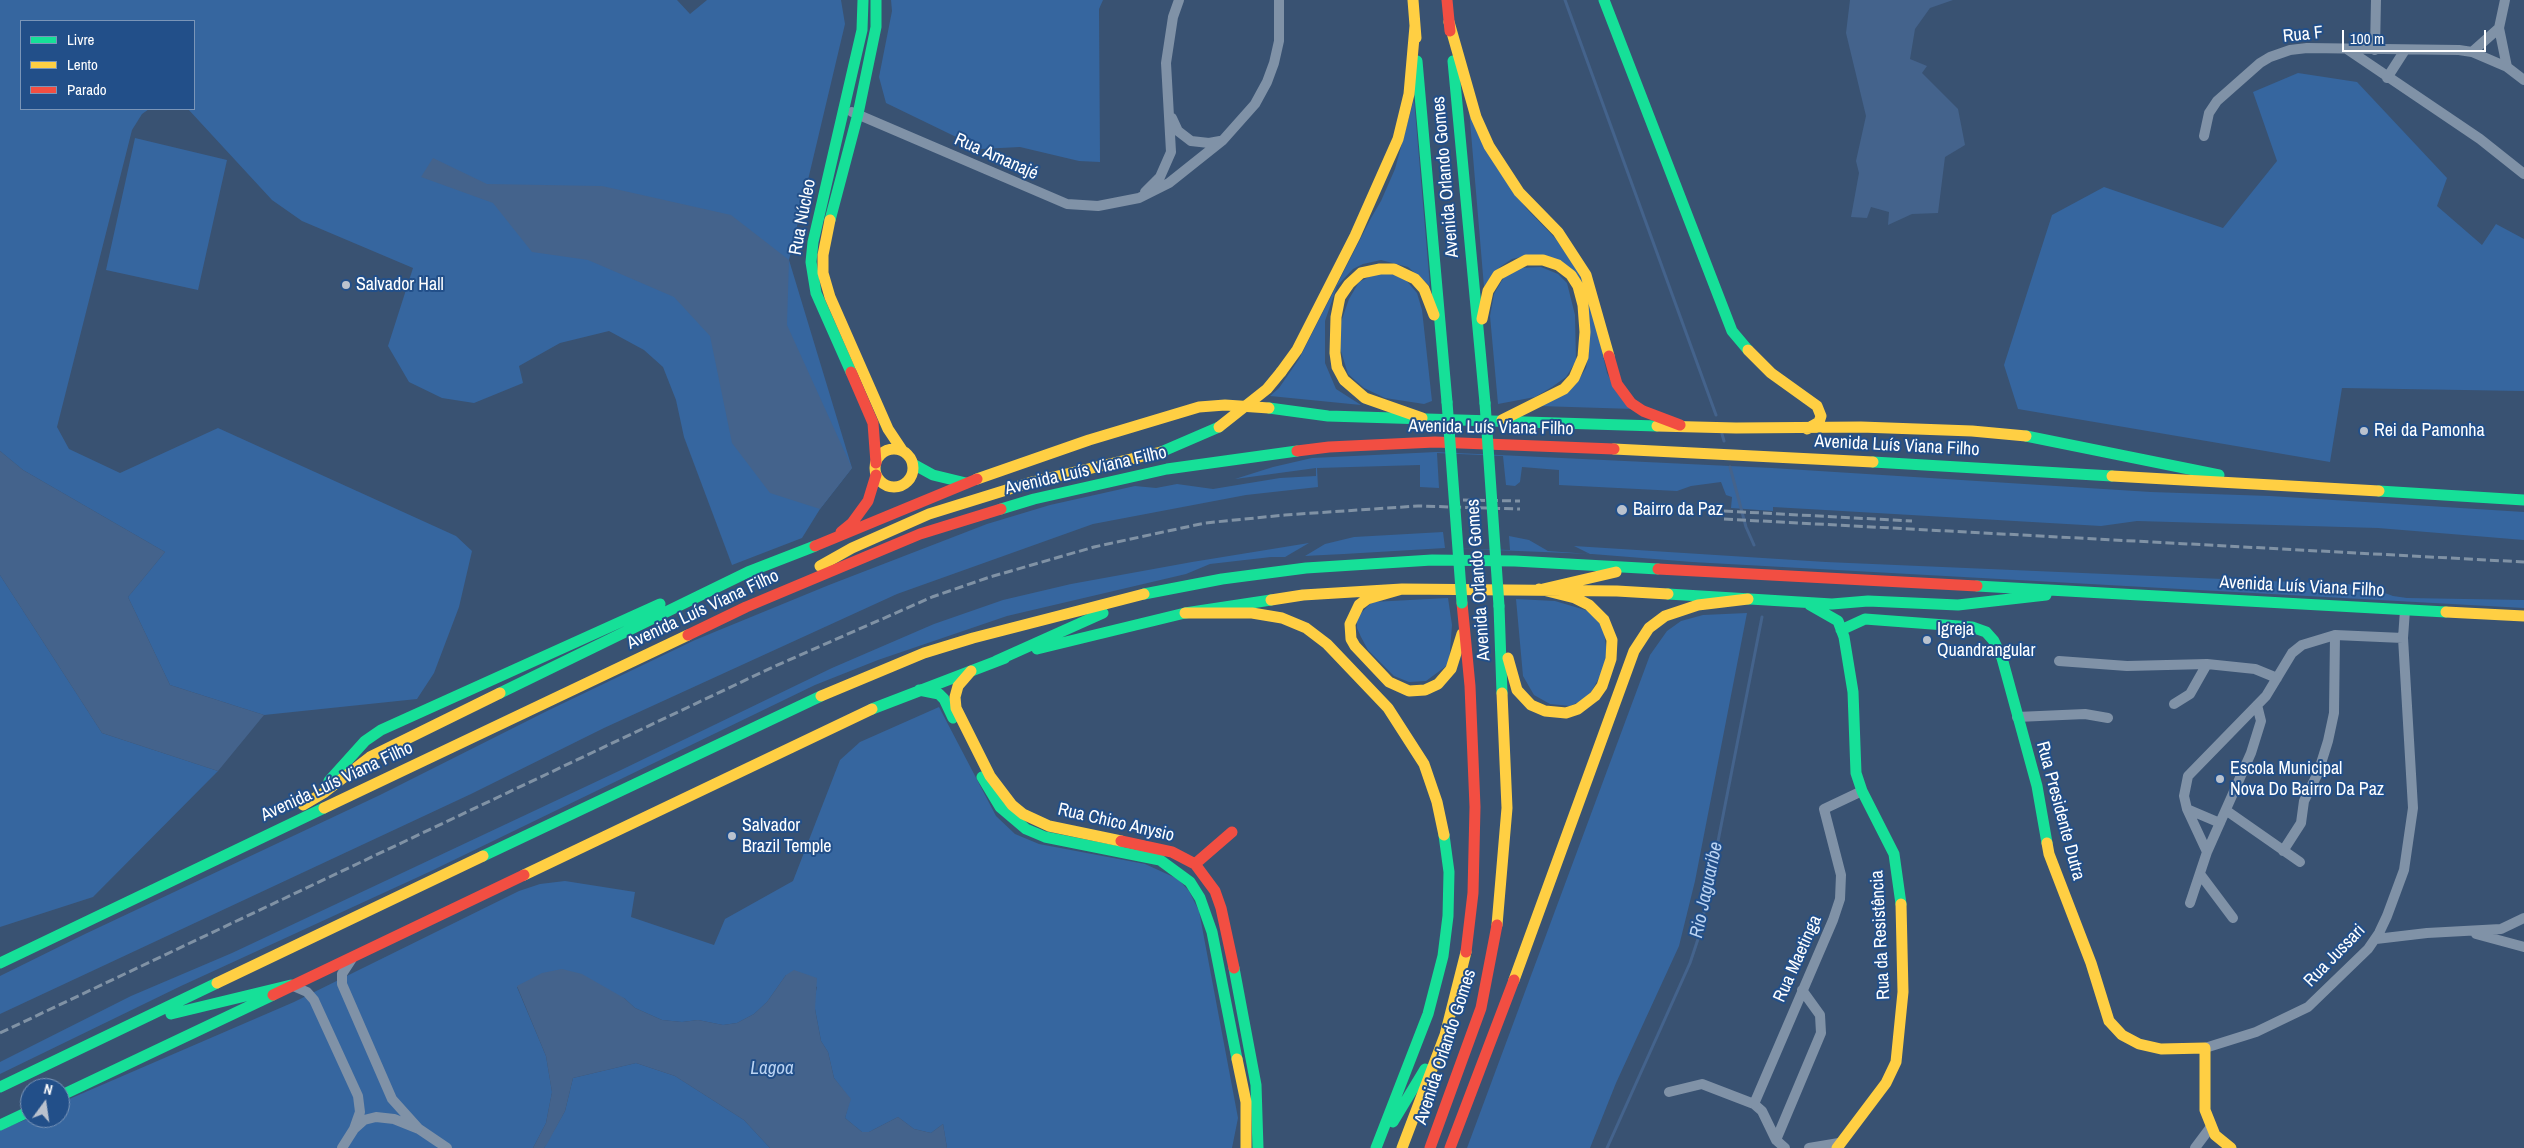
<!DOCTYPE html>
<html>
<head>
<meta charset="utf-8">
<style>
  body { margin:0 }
  #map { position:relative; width:2524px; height:1148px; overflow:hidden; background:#395272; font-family:"Archivo Narrow",sans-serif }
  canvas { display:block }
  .legend { position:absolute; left:20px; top:20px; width:175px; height:90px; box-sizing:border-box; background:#224f89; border:1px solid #7a95b8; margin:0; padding:6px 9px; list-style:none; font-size:15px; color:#fff }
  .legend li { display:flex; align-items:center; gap:10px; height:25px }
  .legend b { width:25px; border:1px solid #7a95b8 }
  .north { position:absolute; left:20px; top:1078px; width:50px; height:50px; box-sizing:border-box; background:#224f89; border:1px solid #7a95b8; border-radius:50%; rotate:14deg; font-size:14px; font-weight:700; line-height:20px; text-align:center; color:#fff }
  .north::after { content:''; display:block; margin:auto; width:18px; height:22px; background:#bac2ce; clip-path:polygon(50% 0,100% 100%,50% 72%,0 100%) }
  .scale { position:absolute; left:2342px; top:30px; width:144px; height:22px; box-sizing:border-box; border:2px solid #fff; border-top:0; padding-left:6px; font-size:15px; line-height:18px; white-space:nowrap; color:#fff; -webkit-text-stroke:4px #224f89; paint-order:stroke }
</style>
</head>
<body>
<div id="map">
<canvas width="2524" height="1148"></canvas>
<ul class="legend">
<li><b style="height:6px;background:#16e098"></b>Livre</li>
<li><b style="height:6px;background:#ffcf43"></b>Lento</li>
<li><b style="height:6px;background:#f24e42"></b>Parado</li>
</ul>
<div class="north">N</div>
<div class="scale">100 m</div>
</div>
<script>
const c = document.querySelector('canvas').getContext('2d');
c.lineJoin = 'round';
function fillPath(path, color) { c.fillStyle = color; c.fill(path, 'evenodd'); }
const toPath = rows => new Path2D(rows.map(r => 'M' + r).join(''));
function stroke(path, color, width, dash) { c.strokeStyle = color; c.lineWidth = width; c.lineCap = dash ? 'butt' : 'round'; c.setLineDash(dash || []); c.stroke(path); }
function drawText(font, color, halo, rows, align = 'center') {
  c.font = font + ' "Archivo Narrow",sans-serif'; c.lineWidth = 4; c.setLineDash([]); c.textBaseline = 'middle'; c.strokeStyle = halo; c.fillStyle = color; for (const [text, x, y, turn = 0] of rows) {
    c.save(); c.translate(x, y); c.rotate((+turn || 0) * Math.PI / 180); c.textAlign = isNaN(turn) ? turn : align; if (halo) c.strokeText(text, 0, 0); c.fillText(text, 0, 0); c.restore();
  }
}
fillPath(toPath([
  [0,0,677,0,690,14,707,0,841,0,845,24,789,260,852,468,820,509,802,538,732,565,684,437,676,400,663,367,644,350,609,331,560,343,519,366,523,383,474,403,442,398,409,382,388,346,413,268,302,221,272,200,188,109,194,109,194,21,21,21,21,109,149,109,142,114,132,130,57,427,69,449,120,473,218,428,456,536,472,551,459,607,434,673,417,699,264,715,170,685,128,597,165,552,23,470,0,451],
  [891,0,1103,0,1099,9,1100,162,1079,161,1020,147,981,149,886,103,879,77,892,11],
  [2298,73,2357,82,2447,178,2437,206,2482,245,2496,224,2524,239,2524,391,2342,388,2330,462,2018,409,2004,365,2052,215,2104,187,2223,228,2277,161,2253,92],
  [1414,99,1430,286,1408,267,1381,260,1363,264,1353,269,1337,286,1325,321,1325,363,1336,389,1361,405,1270,396,1279,388,1299,359,1371,218,1381,201,1395,169],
  [1469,109,1477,132,1497,168,1526,208,1555,238,1580,274,1588,292,1607,373,1617,393,1634,409,1539,406,1563,394,1576,384,1586,368,1589,352,1589,315,1584,292,1572,270,1558,261,1539,256,1525,256,1512,259,1500,267,1484,287],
  [135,138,227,160,198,290,106,270],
  [1541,267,1558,274,1567,283,1575,315,1576,361,1566,377,1552,387,1535,397,1498,404,1490,316,1494,294,1504,277,1520,268],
  [1391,273,1405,279,1417,293,1422,310,1432,401,1424,404,1385,398,1364,388,1348,374,1340,348,1341,322,1349,299,1359,282,1375,274],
  [1436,452,1772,468,2151,492,2270,496,2524,512,2524,540,2378,528,2137,521,2101,526,1773,507,1773,511,1731,508,1732,497,1726,495,1721,482,1691,486,1677,491,1559,485,1559,470,1522,467,1520,482,1515,486,1506,485,1503,456,1437,453,1439,488,1420,487,1420,465,1317,468,1318,487,1246,495,1093,524,897,594,604,728,471,794,0,1014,0,976,85,934,380,795,547,711,695,640,829,585,987,524,1050,505,1135,486,1156,488,1177,484,1213,489,1280,478,1316,476,1316,468,1235,479,1273,467,1312,458],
  [1443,532,1445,548,1510,550,1509,536,1529,540,1548,551,1590,554,1574,546,1826,562,2363,585,2393,596,2407,598,2524,600,2524,608,1692,562,1592,554,1445,548,1344,554,1284,557,1271,557,1210,564,1186,574,1007,616,878,660,815,685,429,872,181,986,0,1074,0,1062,131,996,232,953,621,770,832,668,934,624,1003,600,1071,584,1192,562,1309,543,1285,557,1305,556,1325,544,1354,537],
  [0,575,102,733,218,771,93,897,0,927],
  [1448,598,1452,625,1449,664,1426,681,1409,682,1394,676,1368,650,1361,637,1357,628,1357,617,1372,602],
  [1516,599,1555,601,1592,612,1603,625,1608,661,1588,698,1570,706,1550,704,1534,695,1523,676],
  [1747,613,1695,881,1679,946,1616,1083,1590,1148,1467,1148,1650,655,1667,631,1681,621,1703,615],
  [939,707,996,816,1015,834,1039,844,1145,864,1178,879,1189,891,1199,911,1238,1118,1232,1148,947,1148,943,1124,931,1133,914,1129,898,1117,869,1132,862,1132,845,1118,850,1099,834,1078,828,1052,821,1041,815,1009,815,995,817,987,786,975,767,1002,754,1014,737,1023,723,1025,698,1020,682,1022,662,1020,635,1008,624,998,517,987,546,1056,552,1092,546,1123,533,1148,0,1148,0,1130,30,1118,60,1118,60,1103,294,1002,519,891,540,884,565,881,635,892,631,917,714,945,725,919,793,881,840,760,860,742],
  [636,1063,675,1076,744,1120,770,1148,544,1148,565,1111,573,1078]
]), '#36669f');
fillPath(toPath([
  [1850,0,1953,0,1930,8,1915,29,1910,59,1927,66,1922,73,1958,109,1965,145,1945,157,1938,213,1912,214,1888,225,1889,212,1871,207,1867,218,1851,217,1859,173,1856,161,1866,116,1846,33],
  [433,158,487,184,602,186,731,215,789,260,787,325,852,468,820,509,770,493,732,443,710,336,674,297,588,260,532,252,493,203,421,177],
  [0,451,23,470,165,552,128,597,170,685,264,715,218,771,102,733,0,575],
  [562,969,582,974,624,998,635,1008,662,1020,682,1022,698,1020,723,1025,737,1023,754,1014,767,1002,786,975,794,970,817,978,815,1009,821,1041,828,1052,834,1078,851,1099,845,1118,862,1132,869,1132,898,1117,914,1129,931,1133,943,1124,947,1148,770,1148,744,1120,675,1076,636,1063,573,1078,565,1111,547,1144,544,1148,533,1148,546,1123,552,1092,546,1056,517,986,542,973]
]), '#44638c');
stroke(toPath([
  [1565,0,1716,415],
  [1722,434,1724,441],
  [1730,467,1746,527,1754,545],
  [1607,1148,1690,963,1700,933,1762,617]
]), '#44638c', 3);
stroke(toPath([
  [2499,28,2507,67],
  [2347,49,2480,139,2524,174],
  [2375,50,2376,0],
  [2472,52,2499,28,2505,0],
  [2387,78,2405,50],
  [852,112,1067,204,1098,206,1139,198,1169,183,1223,140,1255,104,1267,82,1274,63,1279,41,1279,0],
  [1172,118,1178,131,1191,141,1209,143,1220,141],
  [2204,136,2209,113,2217,101,2260,63,2270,57,2290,50,2307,48,2459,50,2472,52,2507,67,2524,80],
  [1145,192,1160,177,1171,152,1166,63,1173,17,1179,0],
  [2059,661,2127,666,2207,664,2255,669,2277,678],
  [2174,704,2190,694,2207,664],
  [2017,717,2085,714,2108,718],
  [2187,809,2207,852],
  [2227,811,2300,862],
  [2220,823,2187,809,2184,796,2188,776,2266,696,2292,653,2302,645,2335,635,2403,638],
  [2283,851,2301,823,2304,801,2318,773,2328,741,2334,713,2335,635],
  [2200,874,2233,918],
  [2190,903,2207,852,2251,753,2261,721,2257,705],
  [2476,934,2524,947],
  [2376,939,2427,933,2501,929,2524,918],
  [353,957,342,974,342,984,392,1099,419,1129],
  [291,985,307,992,314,1000,358,1096,360,1112,354,1129],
  [2205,1048,2256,1032,2308,1007,2368,949,2379,933,2387,916,2404,870,2413,808,2403,638,2405,610],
  [1669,1092,1702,1084,1754,1104,1762,1111,1776,1140,1785,1148],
  [1754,1104,1833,920,1840,899,1841,875,1824,809,1862,791],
  [1776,1140,1821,1033,1820,1015,1802,990],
  [342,1148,354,1129,364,1120,376,1117,394,1119,419,1129,447,1148],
  [1809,1148,1839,1143],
  [2195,1148,2210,1128]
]), '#8092a7', 10);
stroke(toPath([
  [1604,0,1732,331,1748,350],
  [1417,61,1447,402],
  [1453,61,1485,403],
  [830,220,858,114,876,27,876,0],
  [851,372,816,293,811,262,813,242,862,30,863,0],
  [1269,408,1328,416,1657,426],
  [2026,436,2219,475],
  [1161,452,1219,427],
  [1873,462,2112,476],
  [913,464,933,475,966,483],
  [2379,491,2524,500],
  [1001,509,1034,499,1167,469,1297,451],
  [1977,586,2446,612],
  [1144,594,1222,579,1306,568,1432,560,1515,561,1658,569],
  [1668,594,1832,604,1868,601,1958,605,2046,595],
  [1810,605,1838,621,1844,637,1853,692,1856,773,1862,791,1894,854,1901,904],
  [1499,606,1502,693],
  [1841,630,1865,619,1972,627,1986,632,1994,641,2002,658,2037,786,2047,843],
  [1037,649,1185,613,1271,600],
  [996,661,1103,613],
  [919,690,939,694,944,699,953,718],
  [500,693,748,572,815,546],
  [872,709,1005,658],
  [982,777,1000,807,1026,829,1045,837,1160,860,1190,882,1200,898,1212,932,1237,1059],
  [329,781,365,741,381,730,660,604],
  [483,856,821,696],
  [0,963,324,808],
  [1234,968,1256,1085,1258,1148],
  [171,1014,291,985],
  [0,1087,217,983],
  [60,1096,273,995],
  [1393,1122,1425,1069],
  [0,1125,30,1111],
  [1376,1148,1428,1014,1443,956,1448,916,1449,872,1444,835]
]), '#16e098', 11);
stroke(toPath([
  [1413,0,1416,38],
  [1449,22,1476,117,1489,146,1519,192,1558,232,1586,275,1609,356],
  [830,220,823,255,823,273,830,297,888,429,902,450],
  [1482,319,1488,291,1498,275,1526,260,1543,260,1558,265,1571,275,1578,286,1583,305,1585,332,1583,357,1574,378,1564,389,1502,420],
  [1748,350,1771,373,1817,406,1821,416,1819,422,1807,429],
  [1281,372,1297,350,1355,236,1398,139,1409,94,1415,26],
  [1422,418,1365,398,1344,380,1337,367,1335,353,1336,317,1340,297,1349,284,1361,273,1380,269,1394,269,1415,279,1424,289,1434,315],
  [1657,426,1736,428,1861,427,1972,431,2026,436],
  '875 468a19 19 0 1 1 38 0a19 19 0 1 1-38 0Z',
  [1614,449,1873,462],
  [2112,476,2379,491],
  [977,479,1089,440,1199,407,1225,405,1269,408],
  [820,566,852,548,929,514,1032,482,1161,452],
  [1402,589,1367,599,1359,605,1350,624,1351,639,1355,646,1389,682,1409,691,1425,690,1438,684,1451,669,1462,634],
  [1543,589,1616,572],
  [1271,600,1303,595,1402,589,1617,591,1668,594],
  [2446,612,2524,616],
  [1185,613,1252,613,1282,618,1306,628,1327,644,1388,708,1424,764,1437,802,1444,835],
  [1508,658,1517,690,1531,705,1545,711,1566,713,1578,709,1595,696,1602,686,1611,659,1612,640,1604,620,1589,605,1575,598,1539,589],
  [971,671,958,686,955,697,956,708,990,776,1012,805,1023,814,1049,826,1121,841],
  [821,696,924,653,973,638,1144,594],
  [303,805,325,792,370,757,500,693],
  [324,808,688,635],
  [2047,843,2049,854,2091,963,2109,1021,2122,1035,2139,1044,2161,1049,2205,1048,2205,1110,2215,1135,2231,1148],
  [524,875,872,709],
  [1497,925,1507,808,1502,693],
  [1514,980,1634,651,1649,628,1665,616,1698,605,1748,599],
  [217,983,483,856],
  [1237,1059,1246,1102,1246,1148],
  [1402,1148,1445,1035,1466,952],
  [1837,1148,1886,1083,1896,1062,1903,992,1901,904]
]), '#ffcf43', 11);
stroke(toPath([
  [1447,0,1450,31],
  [1609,356,1617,384,1631,403,1643,411,1680,425],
  [851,372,873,423,876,463],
  [1297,451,1329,447,1435,442,1614,449],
  [841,532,852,523,868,501,876,475],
  [815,546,977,479],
  [1658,569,1977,586],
  [1462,603,1470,686,1475,807,1473,893,1466,952],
  [688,635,746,607,920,534,1001,509],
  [1121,841,1172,852,1195,864,1215,891,1221,908,1234,968],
  [1195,864,1232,832],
  [273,995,524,875],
  [1430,1148,1481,1008,1497,925],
  [1450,1148,1514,980]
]), '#f24e42', 11);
stroke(toPath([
  [1463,500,1520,501],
  [1724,511,1912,521],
  [1724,519,2524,562],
  [0,1033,773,667,932,597,990,577,1094,547,1205,523,1285,515,1418,506,1520,509]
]), '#8092a5', 3, [9, 4]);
stroke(toPath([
  [1447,402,1462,603],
  [1485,403,1499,606]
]), '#16e098', 11);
stroke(toPath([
  [1219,427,1267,389,1281,372]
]), '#ffcf43', 11);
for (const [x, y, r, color] of [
  [346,285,5,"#bac2ce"],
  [2364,431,5,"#bac2ce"],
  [1622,510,6,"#bac2ce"],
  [1927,640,5,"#bac2ce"],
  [2220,779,5,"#bac2ce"],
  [732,836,5,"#bac2ce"]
]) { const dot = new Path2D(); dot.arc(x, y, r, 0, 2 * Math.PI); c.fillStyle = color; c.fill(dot); stroke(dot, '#224f89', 2); }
drawText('18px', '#fff', '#224f89', [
  ["Rua F",2303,35,-6],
  ["Rua Amanajé",996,157,24],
  ["Avenida Orlando Gomes",1446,177,-95],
  ["Rua Núcleo",803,217,-79],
  ["Avenida Luís Viana Filho",1491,428,1],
  ["Avenida Luís Viana Filho",1897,446,3],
  ["Avenida Luís Viana Filho",1086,471,-13],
  ["Avenida Orlando Gomes",1479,580,-94],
  ["Avenida Luís Viana Filho",2302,587,3],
  ["Avenida Luís Viana Filho",703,610,-25],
  ["Avenida Luís Viana Filho",337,782,-25],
  ["Rua Presidente Dutra",2060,811,75],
  ["Rua Chico Anysio",1116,823,13],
  ["Rua da Resistência",1881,935,-93],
  ["Rua Jussari",2335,956,-46],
  ["Rua Maetinga",1798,959,-66],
  ["Avenida Orlando Gomes",1446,1047,-72]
]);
drawText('18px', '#fff', '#224f89', [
  ["Salvador Hall",356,285],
  ["Rei da Pamonha",2374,431],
  ["Bairro da Paz",1633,510],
  ["Igreja",1937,630],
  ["Quandrangular",1937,651],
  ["Escola Municipal",2230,769],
  ["Nova Do Bairro Da Paz",2230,790],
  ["Salvador",742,826],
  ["Brazil Temple",742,847]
], 'left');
drawText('italic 19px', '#bad3f2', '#224f89', [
  ["Rio Jaguaribe",1707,890,-78],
  ["Lagoa",772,1069]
]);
</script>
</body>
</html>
